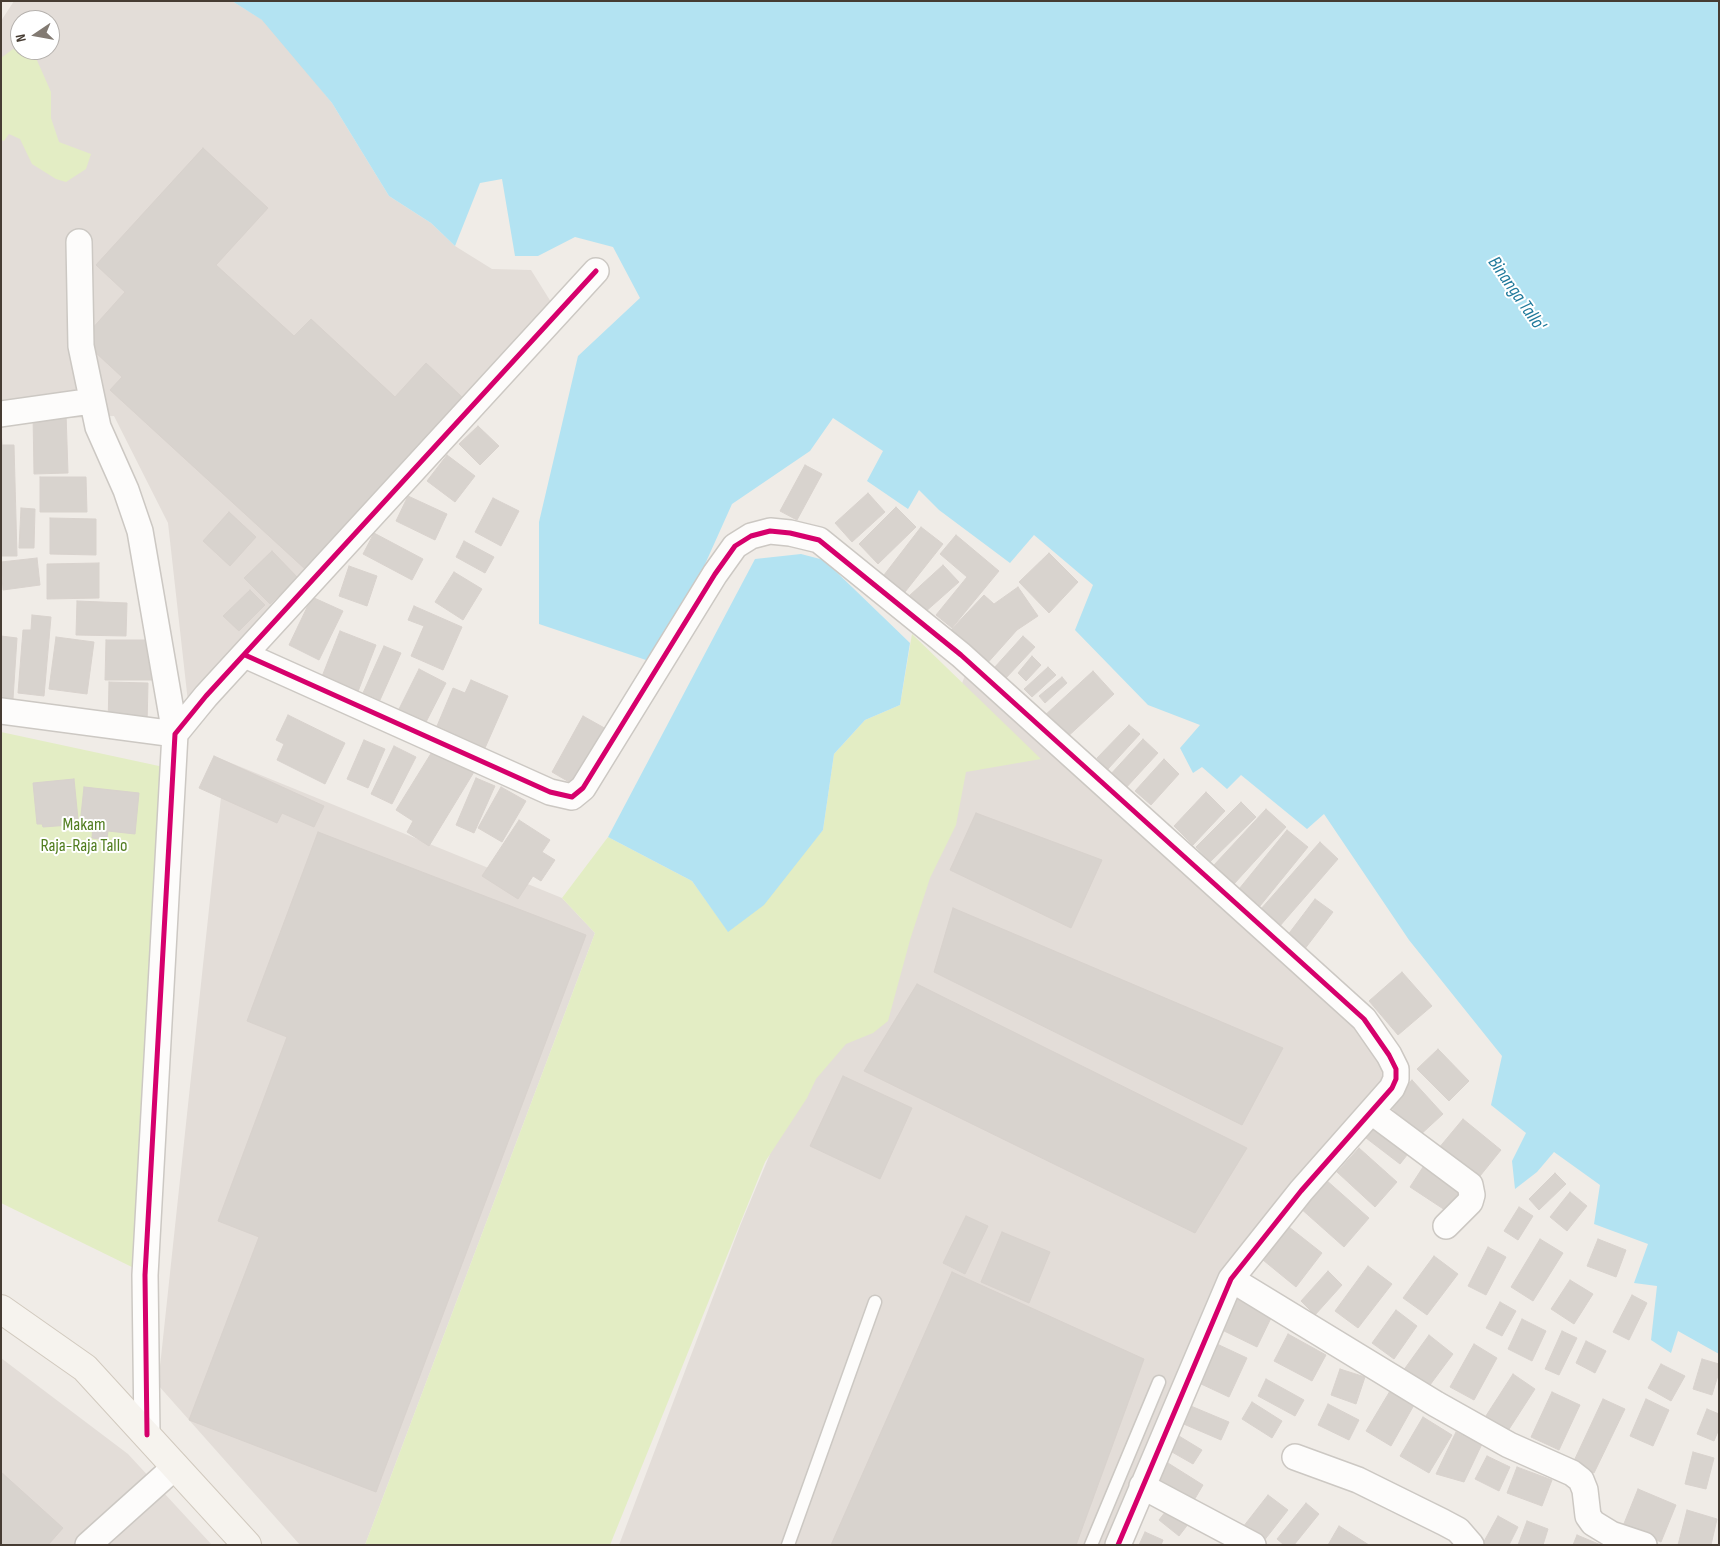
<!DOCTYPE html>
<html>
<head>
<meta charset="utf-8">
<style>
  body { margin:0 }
  #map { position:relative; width:1720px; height:1546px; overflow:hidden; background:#f0ece7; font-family:"Sofia Sans Condensed",sans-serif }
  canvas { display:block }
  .frame { position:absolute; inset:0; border:2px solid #463c33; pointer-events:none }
  .north { position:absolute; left:10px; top:10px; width:50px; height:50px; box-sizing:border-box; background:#fff; border:1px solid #b5b1ad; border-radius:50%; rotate:258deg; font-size:14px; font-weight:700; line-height:20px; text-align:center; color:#463c33 }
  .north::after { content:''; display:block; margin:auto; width:18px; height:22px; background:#827a72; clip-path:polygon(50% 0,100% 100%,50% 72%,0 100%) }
</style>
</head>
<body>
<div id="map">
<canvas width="1720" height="1546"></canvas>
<div class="frame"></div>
<div class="north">N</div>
</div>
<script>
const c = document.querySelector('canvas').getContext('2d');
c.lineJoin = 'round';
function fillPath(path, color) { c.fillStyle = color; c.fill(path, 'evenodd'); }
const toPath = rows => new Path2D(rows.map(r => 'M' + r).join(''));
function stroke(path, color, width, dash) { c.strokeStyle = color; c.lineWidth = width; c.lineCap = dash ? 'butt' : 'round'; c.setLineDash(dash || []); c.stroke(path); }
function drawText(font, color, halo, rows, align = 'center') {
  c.font = font + ' "Sofia Sans Condensed",sans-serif'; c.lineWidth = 4; c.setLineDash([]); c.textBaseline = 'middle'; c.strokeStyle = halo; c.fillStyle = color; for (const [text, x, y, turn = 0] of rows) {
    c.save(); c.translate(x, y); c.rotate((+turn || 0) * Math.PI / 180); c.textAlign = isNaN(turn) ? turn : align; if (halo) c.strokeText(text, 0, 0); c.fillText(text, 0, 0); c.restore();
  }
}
fillPath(toPath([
  [14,1,232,1,269,24,332,103,389,196,431,223,455,246,492,269,531,270,561,318,209,714,188,702,168,523,114,416,1,421,1,21],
  [20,20,50,20,50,50,20,50],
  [971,659,1406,1076,1251,1271,1130,1545,619,1545,740,1226,843,979,947,724],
  [214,756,562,898,595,933,365,1545,300,1545,158,1385,221,797],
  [1,1358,128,1454,212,1545,1,1545]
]), '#e3ddd8');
fillPath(toPath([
  [13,49,36,58,51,92,51,118,59,142,91,154,86,169,66,182,56,179,32,164,20,139,9,134,4,141,1,140,1,58],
  [912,634,1041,759,966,772,956,825,930,878,910,940,888,1021,873,1033,846,1044,816,1079,807,1098,765,1162,610,1545,365,1545,595,933,562,898,608,837,692,881,728,931,823,830,834,754,865,720,900,705],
  [1,732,173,769,136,1269,1,1203]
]), '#e3edc4');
fillPath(toPath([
  [232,1,1719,1,1719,1354,1678,1331,1671,1353,1651,1340,1657,1286,1634,1283,1648,1244,1594,1224,1600,1185,1554,1152,1537,1172,1515,1189,1512,1161,1526,1133,1491,1105,1502,1056,1409,940,1324,814,1307,829,1241,775,1227,789,1202,767,1193,773,1180,748,1200,725,1148,705,1075,630,1093,585,1034,535,1010,563,939,510,919,490,908,509,867,481,883,451,833,418,810,451,732,504,693,591,646,660,539,624,539,522,578,356,640,298,613,247,575,237,538,256,515,256,502,179,480,183,455,246,431,223,389,196,332,103,262,20],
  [801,554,824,560,910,643,900,705,865,720,834,754,823,830,764,905,728,932,692,881,608,837,755,559]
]), '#b3e3f2');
const building = toPath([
  [203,148,268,208,216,265,294,336,311,319,395,397,426,363,462,397,305,569,110,390,122,377,82,340,125,292,96,265,203,148],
  [66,413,68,473,34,474,33,414,66,413],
  [478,426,499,446,480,465,459,444,478,426],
  [1,430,2,445,14,445,17,556,1,556,1,430],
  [447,455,475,476,455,502,427,481,447,455],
  [805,465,822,474,797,520,780,511,805,465],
  [40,477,86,477,87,512,40,512,40,477],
  [868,493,885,512,852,542,835,523,868,493],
  [408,496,447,514,435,540,396,521,408,496],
  [493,498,519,511,501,546,475,532,493,498],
  [896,507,916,527,878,564,859,544,896,507],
  [21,508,35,509,34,548,19,548,21,508],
  [229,512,256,537,230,566,203,541,229,512],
  [50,518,96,519,96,555,50,554,50,518],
  [921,527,943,544,905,592,884,575,921,527],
  [374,533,423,559,412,580,363,554,374,533],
  [956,535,999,571,952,628,936,615,967,577,940,554,956,535],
  [464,541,494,557,485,573,456,557,464,541],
  [272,551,297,577,270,604,244,578,272,551],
  [1049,553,1078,582,1049,613,1019,582,1049,553],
  [37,558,40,585,3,590,1,562,37,558],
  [99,563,99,598,47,599,47,564,99,563],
  [943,565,959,582,924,613,909,596,943,565],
  [349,566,377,576,367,606,339,596,349,566],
  [454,572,482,589,463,620,435,602,454,572],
  [1018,587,1038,616,1017,630,984,667,948,633,984,595,994,604,1018,587],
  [250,590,265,605,239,631,223,616,250,590],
  [312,597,343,611,319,660,289,645,312,597],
  [77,601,127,603,126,636,76,635,77,601],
  [414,606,462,627,443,670,411,656,424,626,408,620,414,606],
  [32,615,51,617,44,696,18,693,23,630,31,630,32,615],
  [340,631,376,645,357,694,321,679,340,631],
  [1,636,17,638,13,699,1,698,1,636],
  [1023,636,1035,647,1005,679,994,668,1023,636],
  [56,637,94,642,87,694,49,689,56,637],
  [106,640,155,640,155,680,105,680,106,640],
  [384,646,401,653,380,700,363,693,384,646],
  [1032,656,1041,665,1026,681,1018,673,1032,656],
  [1048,667,1056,675,1032,697,1024,689,1048,667],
  [419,669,446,683,426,722,399,709,419,669],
  [1093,671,1114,694,1064,740,1043,717,1093,671],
  [1062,677,1067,683,1045,703,1039,696,1062,677],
  [471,680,508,696,485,748,437,726,453,688,465,693,471,680],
  [109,682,148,683,147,726,108,725,109,682],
  [288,715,345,743,325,784,277,760,284,744,276,740,288,715],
  [583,716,608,730,576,786,552,772,583,716],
  [1129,725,1140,734,1108,769,1097,758,1129,725],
  [1143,739,1158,753,1124,790,1109,776,1143,739],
  [364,740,385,749,368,788,347,779,364,740],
  [394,746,416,757,392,804,371,794,394,746],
  [435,747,474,772,429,846,407,832,413,821,396,810,435,747],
  [214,756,324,806,314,827,282,813,277,823,199,788,214,756],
  [1164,759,1179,774,1151,805,1135,791,1164,759],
  [476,778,495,786,474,833,456,825,476,778],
  [74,779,78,819,69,820,70,825,43,827,42,824,37,824,33,783,74,779],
  [84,787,139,793,135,834,108,831,107,840,92,838,93,826,80,825,84,787],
  [501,787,526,801,502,842,478,828,501,787],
  [1206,792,1225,811,1193,845,1174,826,1206,792],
  [1241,802,1256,817,1210,862,1196,847,1241,802],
  [1266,809,1286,827,1234,884,1214,865,1266,809],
  [976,813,1102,860,1071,928,950,870,976,813],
  [519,820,550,840,542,852,555,860,541,881,533,876,518,899,482,876,519,820],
  [1287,830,1308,847,1260,906,1239,889,1287,830],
  [318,832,586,935,376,1492,189,1420,259,1237,218,1221,287,1037,247,1021,318,832],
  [1320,842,1338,859,1279,927,1260,910,1320,842],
  [1315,899,1333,912,1304,950,1287,936,1315,899],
  [953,908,1283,1048,1242,1125,934,972,953,908],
  [1402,972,1432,1006,1398,1035,1369,1001,1402,972],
  [917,984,1247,1148,1195,1233,864,1071,917,984],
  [1438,1049,1469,1081,1449,1101,1417,1069,1438,1049],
  [843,1076,912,1108,880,1179,810,1146,843,1076],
  [1412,1080,1443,1114,1418,1137,1387,1103,1412,1080],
  [1463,1119,1501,1150,1476,1181,1438,1149,1463,1119],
  [1377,1123,1411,1150,1400,1164,1366,1138,1377,1123],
  [1359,1148,1397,1182,1375,1207,1337,1172,1359,1148],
  [1425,1164,1462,1190,1448,1212,1410,1187,1425,1164],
  [1555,1173,1566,1184,1539,1210,1529,1199,1555,1173],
  [1325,1179,1369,1218,1344,1247,1299,1207,1325,1179],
  [1570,1192,1587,1206,1567,1231,1550,1217,1570,1192],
  [1519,1207,1533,1216,1518,1240,1504,1231,1519,1207],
  [966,1216,988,1226,965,1274,943,1263,966,1216],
  [1289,1227,1322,1253,1296,1287,1263,1260,1289,1227],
  [1002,1232,1050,1252,1029,1303,981,1282,1002,1232],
  [1540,1239,1563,1253,1533,1301,1511,1287,1540,1239],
  [1598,1239,1626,1250,1616,1277,1587,1266,1598,1239],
  [1488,1247,1506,1257,1486,1295,1468,1286,1488,1247],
  [1434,1256,1458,1274,1427,1315,1403,1298,1434,1256],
  [1368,1266,1392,1284,1358,1328,1335,1311,1368,1266],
  [1328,1271,1342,1285,1315,1315,1301,1301,1328,1271],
  [952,1272,1144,1359,1076,1545,831,1545,952,1272],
  [1570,1280,1593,1294,1574,1324,1551,1309,1570,1280],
  [1632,1295,1647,1303,1629,1340,1613,1332,1632,1295],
  [1233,1297,1272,1316,1257,1347,1218,1328,1233,1297],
  [1500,1302,1516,1311,1502,1336,1486,1328,1500,1302],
  [1396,1310,1417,1326,1394,1359,1372,1343,1396,1310],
  [1522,1319,1546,1331,1532,1361,1508,1349,1522,1319],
  [1562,1331,1577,1338,1559,1375,1545,1369,1562,1331],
  [1288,1334,1326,1355,1312,1381,1274,1361,1288,1334],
  [1429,1335,1453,1354,1427,1389,1403,1371,1429,1335],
  [1586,1341,1606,1351,1595,1373,1576,1363,1586,1341],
  [1217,1344,1247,1358,1229,1397,1199,1383,1217,1344],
  [1474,1344,1497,1358,1474,1400,1450,1387,1474,1344],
  [1702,1359,1719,1364,1719,1372,1712,1395,1693,1389,1702,1359],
  [1661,1364,1685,1376,1671,1401,1648,1388,1661,1364],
  [1340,1369,1365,1377,1356,1404,1331,1395,1340,1369],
  [1513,1374,1535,1389,1504,1437,1482,1422,1513,1374],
  [1266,1379,1304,1400,1295,1416,1258,1396,1266,1379],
  [1390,1391,1414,1405,1391,1446,1366,1431,1390,1391],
  [1552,1392,1580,1405,1559,1450,1531,1437,1552,1392],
  [1603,1399,1625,1409,1594,1473,1573,1463,1603,1399],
  [1646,1399,1669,1410,1653,1446,1630,1436,1646,1399],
  [1252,1402,1282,1421,1272,1438,1242,1419,1252,1402],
  [1186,1404,1229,1422,1221,1440,1179,1422,1186,1404],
  [1328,1404,1359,1420,1349,1440,1318,1425,1328,1404],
  [1707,1409,1719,1414,1719,1429,1714,1441,1697,1434,1707,1409],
  [1423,1417,1452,1435,1429,1473,1400,1456,1423,1417],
  [1456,1432,1482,1444,1464,1482,1436,1474,1456,1432],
  [1174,1433,1202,1450,1193,1464,1165,1448,1174,1433],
  [1693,1452,1714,1458,1706,1489,1685,1484,1693,1452],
  [1487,1456,1510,1467,1499,1491,1475,1479,1487,1456],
  [1168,1463,1203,1485,1193,1502,1158,1480,1168,1463],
  [1517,1467,1552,1480,1542,1506,1507,1493,1517,1467],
  [1,1472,63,1528,48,1545,1,1545,1,1472],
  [1638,1489,1676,1505,1661,1542,1623,1526,1638,1489],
  [1268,1495,1288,1510,1263,1542,1243,1527,1268,1495],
  [1306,1503,1319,1514,1294,1545,1284,1545,1277,1539,1306,1503],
  [1169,1507,1189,1523,1179,1536,1159,1520,1169,1507],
  [1687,1510,1717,1519,1711,1545,1678,1545,1687,1510],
  [1498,1516,1518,1527,1509,1545,1482,1545,1498,1516],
  [1527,1521,1548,1529,1543,1545,1518,1545,1527,1521],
  [1339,1526,1369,1545,1328,1545,1339,1526],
  [1145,1532,1163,1540,1161,1545,1139,1545,1145,1532],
  [1577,1535,1601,1545,1573,1545,1577,1535]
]);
fillPath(building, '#d8d3ce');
stroke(building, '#d8d2cd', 1);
const lane = toPath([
  [788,1545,875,1302],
  [1091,1545,1159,1382]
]);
const street = toPath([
  [1,414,92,401],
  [245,655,550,792,572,797,583,788,715,574,735,546,751,536,770,531,790,533,819,540,961,655,1364,1019,1389,1055,1396,1069,1396,1079,1392,1088,1301,1191,1231,1279,1118,1545],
  [1,711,175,734,140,531,126,490,98,427,81,346,79,242],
  [1372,1112,1470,1185,1472,1195,1470,1202,1446,1226],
  [1231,1279,1436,1404,1509,1445,1572,1473,1581,1480,1585,1490,1588,1516,1593,1523,1611,1534,1644,1545],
  [147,1435,145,1275,175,734,206,696,596,271],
  [1295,1457,1358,1480,1443,1522,1458,1530,1471,1545],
  [1142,1486,1253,1545],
  [88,1545,176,1466]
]);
const secondary = toPath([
  [1,1309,85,1368,247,1545]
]);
stroke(lane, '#ccc8c3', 15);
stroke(street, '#ccc8c3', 28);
stroke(secondary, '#d1c9be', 30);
stroke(lane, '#fdfcfb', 12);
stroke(street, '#fdfcfb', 25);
stroke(secondary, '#f6f3ee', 28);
stroke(toPath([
  [245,655,550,792,572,797,583,788,715,574,735,546,751,536,770,531,790,533,819,540,961,655,1364,1019,1389,1055,1396,1069,1396,1079,1392,1088,1301,1191,1231,1279,1118,1545],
  [147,1435,145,1275,175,734,206,696,596,271]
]), '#d6006c', 5);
drawText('18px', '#527e21', '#fff', [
  ["Makam",84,825],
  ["Raja-Raja Tallo",84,846]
]);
drawText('italic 19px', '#1f799b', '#fff', [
  ["Binanga Tallo'",1516,294,55]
]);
</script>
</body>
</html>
